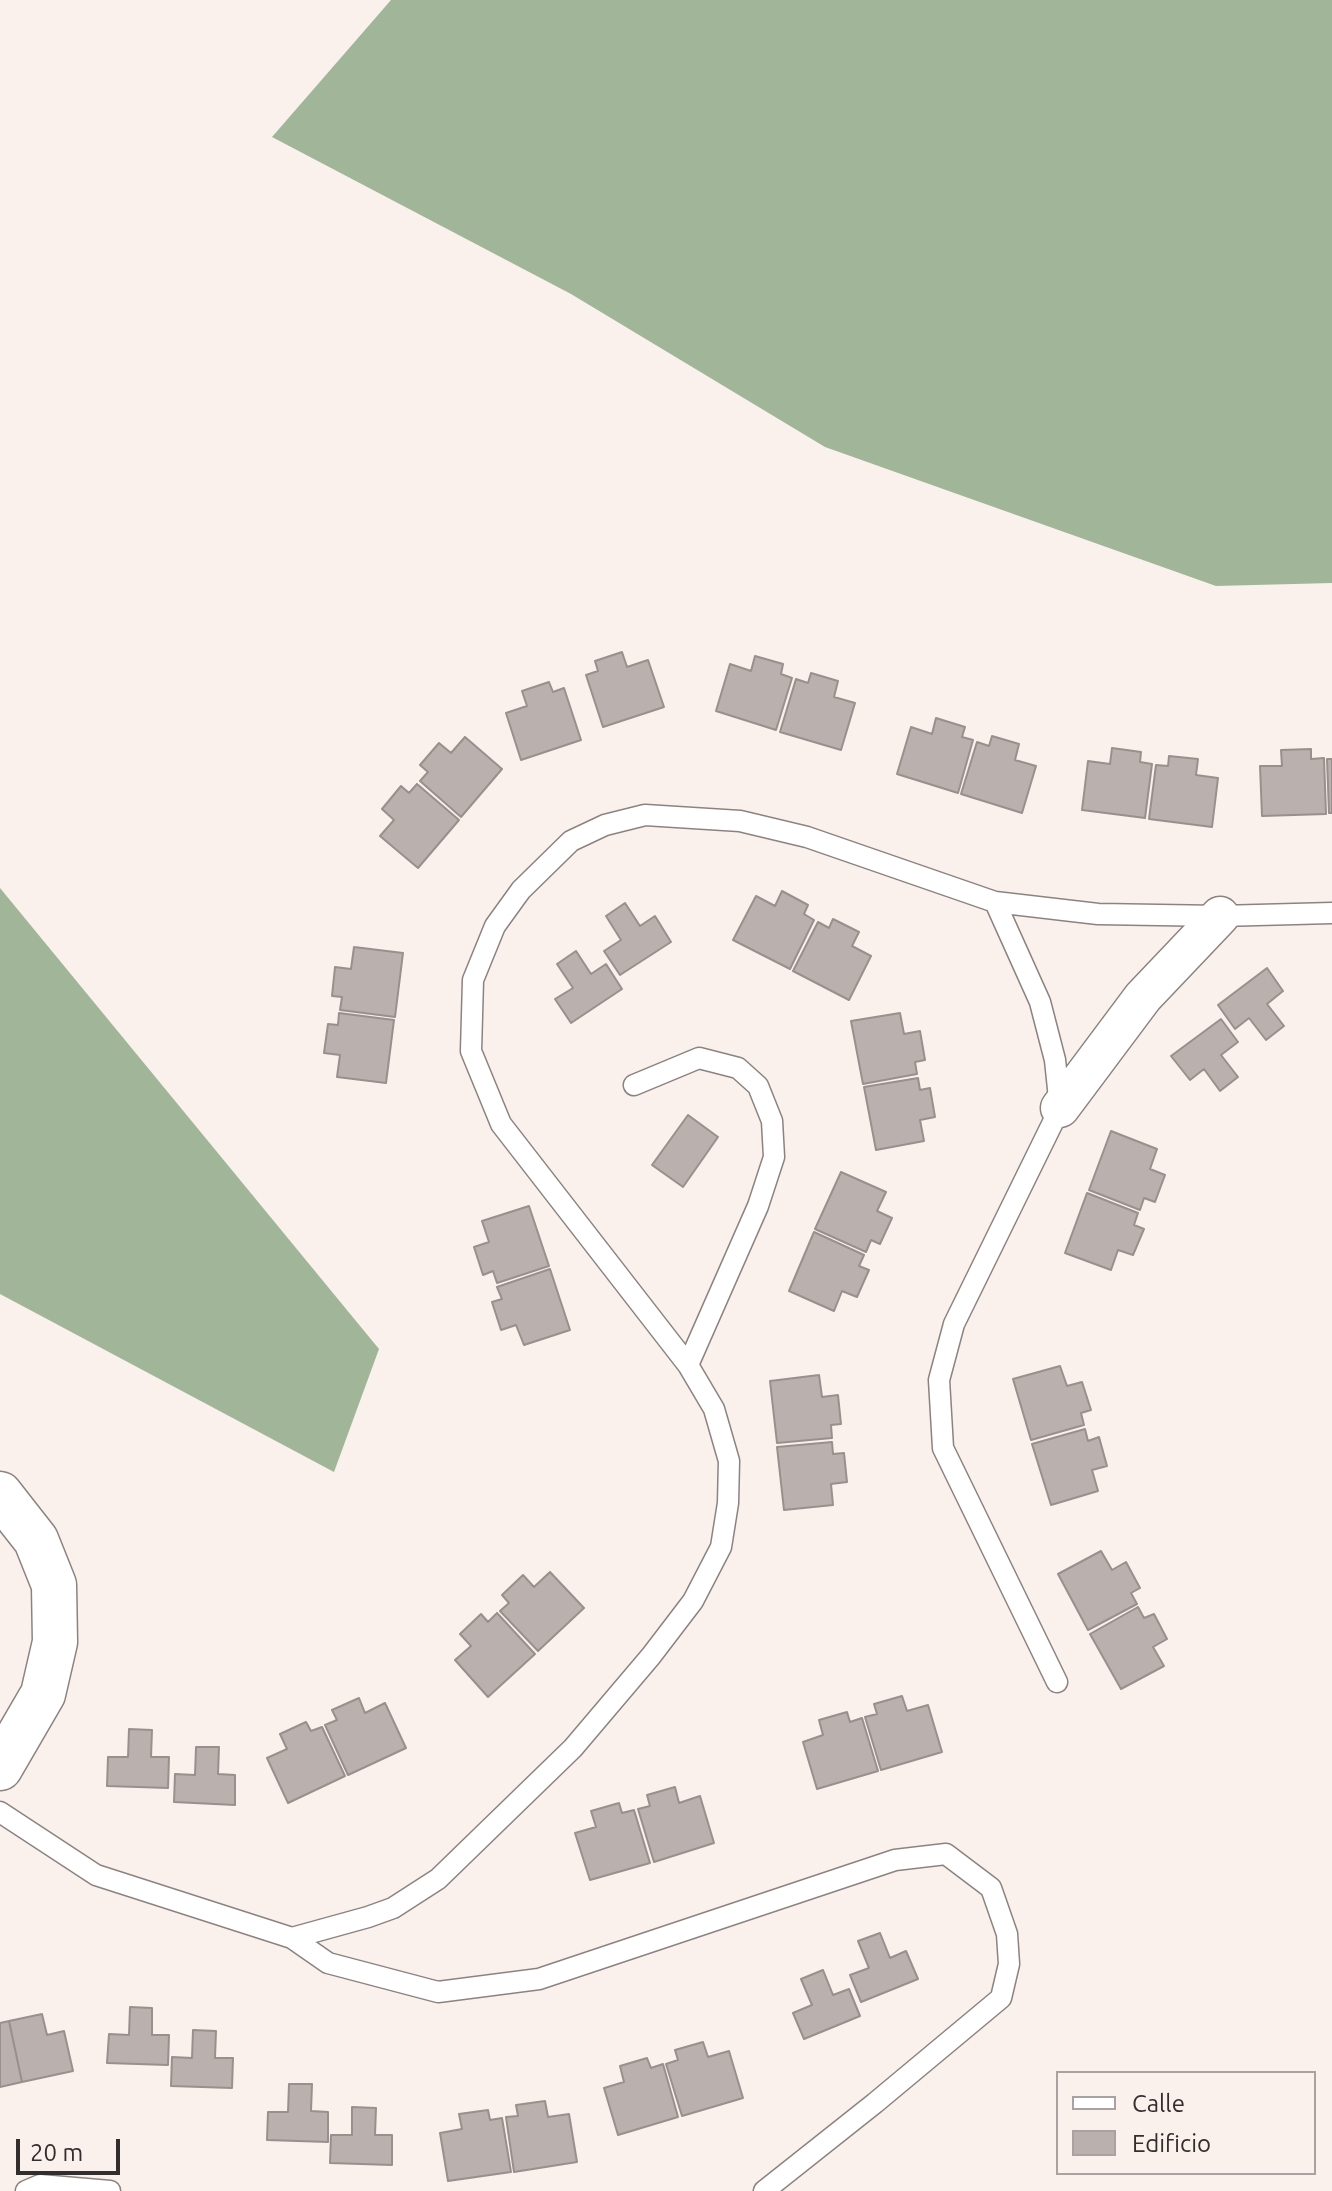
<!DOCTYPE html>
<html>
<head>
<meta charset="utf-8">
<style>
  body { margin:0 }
  #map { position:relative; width:1332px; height:2191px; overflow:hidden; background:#faf0ec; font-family:Ubuntu,sans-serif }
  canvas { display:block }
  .legend { position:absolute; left:1056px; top:2071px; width:260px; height:104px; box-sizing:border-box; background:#faf0ec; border:2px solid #aaa2a0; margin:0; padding:10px 14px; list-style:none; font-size:24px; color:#312e2d }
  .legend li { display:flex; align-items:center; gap:16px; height:40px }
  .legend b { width:40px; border:2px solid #aaa2a0 }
  .scale { position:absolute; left:16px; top:2139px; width:104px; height:36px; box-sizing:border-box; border:4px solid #312e2d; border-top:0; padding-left:10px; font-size:24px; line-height:28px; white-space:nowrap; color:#312e2d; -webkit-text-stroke:6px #faf0ec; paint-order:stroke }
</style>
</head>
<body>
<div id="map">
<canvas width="1332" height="2191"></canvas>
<ul class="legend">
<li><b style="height:10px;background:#fff"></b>Calle</li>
<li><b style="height:22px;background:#bab0ae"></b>Edificio</li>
</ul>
<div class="scale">20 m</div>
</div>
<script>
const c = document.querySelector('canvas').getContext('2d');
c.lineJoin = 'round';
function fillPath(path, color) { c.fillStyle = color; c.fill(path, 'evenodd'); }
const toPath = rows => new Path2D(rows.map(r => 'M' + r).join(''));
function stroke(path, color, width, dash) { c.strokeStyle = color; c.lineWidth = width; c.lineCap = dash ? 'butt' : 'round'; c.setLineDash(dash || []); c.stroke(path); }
fillPath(toPath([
  [391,0,1332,0,1332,583,1216,586,825,447,571,294,272,137],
  [0,888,379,1349,334,1472,0,1294]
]), '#a1b699');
const building = toPath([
  [622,652,627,667,648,660,664,707,603,727,586,675,598,671,595,661,622,652],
  [755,656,783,664,781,674,792,678,776,730,716,711,730,664,751,671,755,656],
  [811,673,838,681,834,697,855,703,841,750,780,732,796,679,808,683,811,673],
  [549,682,553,692,564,688,581,740,521,760,506,713,527,706,522,691,549,682],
  [936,718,965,727,962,737,973,740,958,793,897,774,911,727,932,734,936,718],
  [992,736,1019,744,1015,760,1036,766,1022,813,961,794,977,742,989,746,992,736],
  [465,737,502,769,461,817,420,781,428,772,420,765,439,743,451,753,465,737],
  [1112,748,1141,752,1140,762,1152,764,1145,818,1082,810,1088,761,1110,764,1112,748],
  [1311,749,1311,759,1324,758,1326,814,1262,816,1260,766,1282,766,1281,750,1311,749],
  [1169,756,1198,759,1196,775,1218,778,1212,827,1149,819,1156,765,1168,766,1169,756],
  [1327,759,1332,759,1332,813,1329,813,1327,759],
  [417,784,459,820,418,868,380,836,394,820,382,809,401,786,409,793,417,784],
  [782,891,808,905,804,914,814,920,790,969,733,940,756,896,775,906,782,891],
  [625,903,640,926,655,916,671,942,620,975,604,951,621,940,606,916,625,903],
  [833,919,859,932,852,946,871,956,849,1000,793,971,818,922,829,928,833,919],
  [354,947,403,953,395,1017,340,1010,342,997,332,996,335,967,351,969,354,947],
  [576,951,591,974,606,964,622,989,571,1023,555,999,573,988,557,964,576,951],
  [1267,968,1283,991,1267,1004,1284,1026,1266,1040,1249,1018,1235,1029,1218,1005,1267,968],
  [339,1013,394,1020,386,1083,337,1077,340,1055,324,1053,328,1024,338,1025,339,1013],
  [900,1013,904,1034,920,1031,925,1060,915,1062,917,1074,863,1084,851,1021,900,1013],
  [1221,1019,1238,1042,1221,1055,1238,1077,1220,1091,1204,1069,1190,1080,1171,1056,1221,1019],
  [918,1078,920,1090,930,1088,935,1117,920,1120,924,1141,876,1150,864,1087,918,1078],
  [688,1115,718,1137,683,1187,652,1165,688,1115],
  [1111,1131,1157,1149,1150,1169,1165,1175,1155,1202,1144,1198,1140,1210,1089,1190,1111,1131],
  [841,1172,886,1192,877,1211,892,1218,880,1244,871,1240,866,1252,815,1229,841,1172],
  [1087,1193,1138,1213,1134,1225,1144,1229,1133,1255,1118,1250,1111,1270,1065,1253,1087,1193],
  [529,1206,549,1266,497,1283,493,1271,483,1275,474,1247,489,1242,482,1221,529,1206],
  [814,1232,864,1255,859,1266,869,1270,857,1297,842,1291,834,1311,789,1291,814,1232],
  [550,1269,570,1330,524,1345,516,1325,501,1330,492,1302,502,1299,497,1287,550,1269],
  [1060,1366,1067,1386,1082,1382,1091,1410,1081,1413,1084,1425,1031,1440,1013,1379,1060,1366],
  [819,1375,822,1397,838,1395,841,1424,831,1425,832,1438,777,1443,770,1381,819,1375],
  [1085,1429,1088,1441,1099,1437,1107,1466,1092,1470,1098,1491,1051,1505,1032,1444,1085,1429],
  [832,1442,833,1454,844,1453,847,1482,831,1484,833,1505,784,1510,777,1447,832,1442],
  [1101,1551,1112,1570,1126,1562,1140,1588,1131,1593,1137,1604,1088,1630,1058,1574,1101,1551],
  [550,1572,584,1608,538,1651,500,1611,509,1603,502,1595,523,1575,534,1587,550,1572],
  [1138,1607,1144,1618,1154,1614,1167,1639,1153,1647,1164,1666,1121,1689,1090,1634,1138,1607],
  [497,1613,535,1654,488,1697,455,1660,471,1646,460,1634,481,1614,488,1622,497,1613],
  [902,1696,907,1711,928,1705,942,1752,881,1770,865,1717,877,1714,874,1704,902,1696],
  [359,1698,365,1713,385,1703,406,1748,348,1775,325,1725,337,1720,332,1710,359,1698],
  [847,1712,850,1722,862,1718,878,1771,817,1789,803,1742,823,1735,819,1720,847,1712],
  [306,1722,311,1731,322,1727,345,1776,288,1803,267,1758,287,1749,280,1734,306,1722],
  [129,1729,152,1730,151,1757,169,1757,168,1788,107,1786,108,1757,128,1757,129,1729],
  [196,1747,219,1747,218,1774,235,1775,235,1805,174,1802,175,1774,195,1775,196,1747],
  [675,1787,679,1803,700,1796,714,1843,654,1862,638,1809,650,1806,647,1795,675,1787],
  [619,1803,622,1813,634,1810,650,1863,590,1880,575,1833,596,1827,591,1811,619,1803],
  [880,1933,890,1958,906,1951,918,1979,861,2002,850,1975,869,1968,858,1941,880,1933],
  [823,1970,833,1995,849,1989,860,2016,804,2039,793,2013,812,2005,801,1979,823,1970],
  [130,2007,152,2008,152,2035,169,2035,168,2065,107,2063,109,2034,129,2035,130,2007],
  [42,2014,47,2035,64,2031,73,2071,22,2082,9,2021,42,2014],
  [9,2021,22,2082,0,2087,0,2023,9,2021],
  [193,2030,216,2031,215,2058,233,2058,232,2088,171,2086,172,2057,192,2058,193,2030],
  [703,2042,708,2057,729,2051,743,2098,682,2116,666,2064,678,2060,675,2050,703,2042],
  [647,2058,651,2068,663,2064,678,2117,618,2135,604,2088,624,2082,620,2066,647,2058],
  [289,2084,312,2084,311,2111,328,2112,328,2142,267,2140,268,2112,288,2112,289,2084],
  [545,2101,548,2117,569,2114,577,2162,514,2172,506,2117,518,2116,516,2105,545,2101],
  [352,2107,376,2108,375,2135,392,2135,392,2165,330,2163,331,2135,352,2135,352,2107],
  [488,2110,490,2120,502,2118,511,2172,448,2181,440,2133,462,2129,459,2114,488,2110]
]);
fillPath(building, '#bab0ae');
stroke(building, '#99908d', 2);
const service = toPath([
  [995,902,1040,1002,1055,1060,1060,1108,954,1324,939,1380,943,1448,1057,1682],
  [634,1085,699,1058,738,1068,758,1086,772,1121,774,1157,758,1206,688,1365],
  [0,1812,96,1875,292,1938,368,1917,393,1908,438,1879,573,1748,651,1656,693,1601,721,1547,728,1503,729,1461,714,1409,688,1365,501,1124,471,1051,473,980,495,926,521,890,571,841,605,825,645,815,740,821,807,837,995,902,1098,914,1220,916,1332,913],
  [292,1938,328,1963,438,1992,539,1979,895,1860,946,1854,991,1888,1007,1934,1009,1964,1001,1998,875,2103,764,2191],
  [26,2191,40,2185,110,2191]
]);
const minor = toPath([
  [1060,1108,1143,997,1220,916]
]);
const tertiary = toPath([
  [0,1494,36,1540,54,1585,55,1642,43,1694,0,1768]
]);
stroke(service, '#8c8380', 23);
stroke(minor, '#8c8380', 41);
stroke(tertiary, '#8c8380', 47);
stroke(service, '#fff', 20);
stroke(minor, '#fff', 38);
stroke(tertiary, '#fff', 44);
</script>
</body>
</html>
